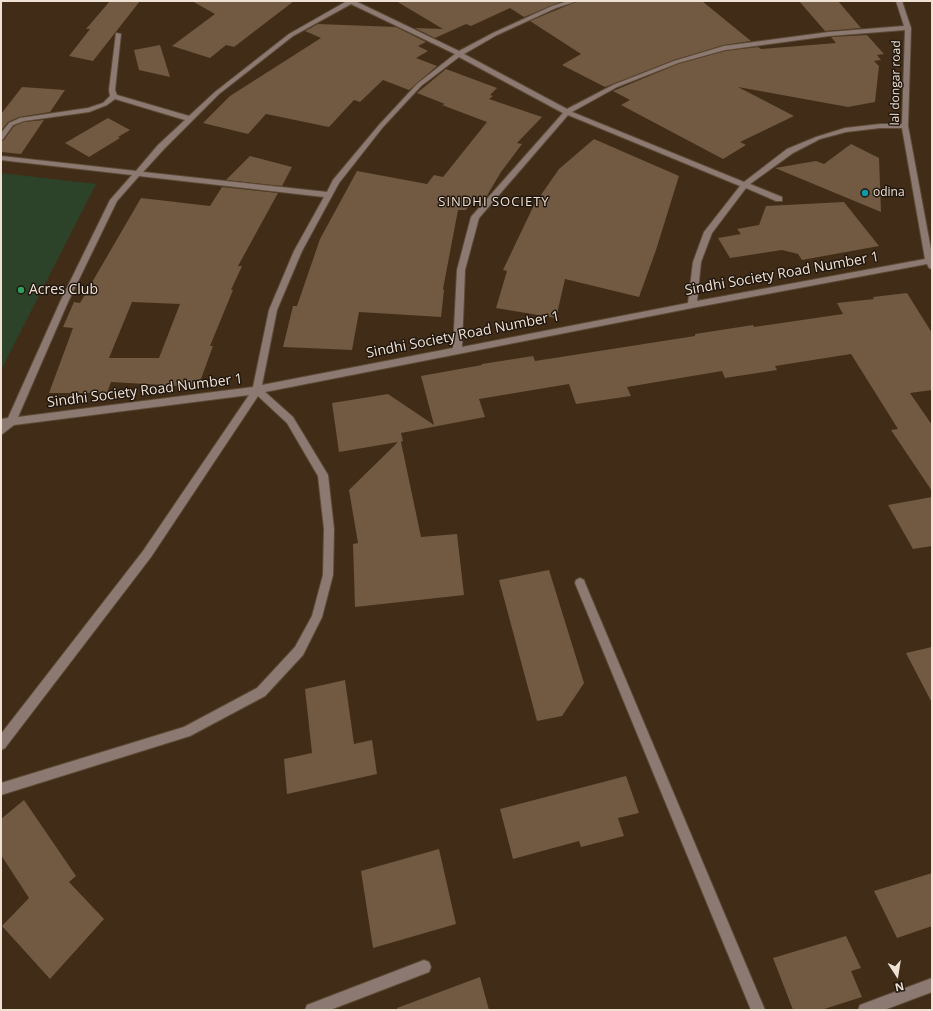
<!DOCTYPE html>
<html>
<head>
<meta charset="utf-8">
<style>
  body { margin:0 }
  #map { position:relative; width:933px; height:1011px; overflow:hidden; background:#412d17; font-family:"Open Sans",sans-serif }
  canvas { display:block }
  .frame { position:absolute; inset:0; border:2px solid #efe2d5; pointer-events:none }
  .north { position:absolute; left:877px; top:955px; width:40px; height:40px; -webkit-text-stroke:3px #21170e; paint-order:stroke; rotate:168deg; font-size:11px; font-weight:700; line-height:16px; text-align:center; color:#efe2d5 }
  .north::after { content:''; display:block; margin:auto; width:14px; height:18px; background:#efe2d5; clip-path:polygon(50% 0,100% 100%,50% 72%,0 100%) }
</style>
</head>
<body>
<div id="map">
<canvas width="933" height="1011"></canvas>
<div class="frame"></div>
<div class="north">N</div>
</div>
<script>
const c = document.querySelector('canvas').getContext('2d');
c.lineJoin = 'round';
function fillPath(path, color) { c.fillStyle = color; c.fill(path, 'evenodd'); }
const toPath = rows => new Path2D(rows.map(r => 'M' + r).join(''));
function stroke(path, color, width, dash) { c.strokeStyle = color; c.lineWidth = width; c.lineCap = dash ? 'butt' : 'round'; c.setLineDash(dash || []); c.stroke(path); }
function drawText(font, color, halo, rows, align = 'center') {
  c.font = font + ' "Open Sans",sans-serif'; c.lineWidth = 3; c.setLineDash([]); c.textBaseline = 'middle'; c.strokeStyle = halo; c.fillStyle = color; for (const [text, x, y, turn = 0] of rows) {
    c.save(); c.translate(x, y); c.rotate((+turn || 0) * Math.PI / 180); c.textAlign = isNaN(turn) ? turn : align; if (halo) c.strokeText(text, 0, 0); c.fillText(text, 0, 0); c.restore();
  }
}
fillPath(toPath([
  [1,173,96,184,1,370]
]), '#2c4329');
fillPath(toPath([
  [110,1,140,1,93,61,69,56,90,29,86,29],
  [192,1,294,1,234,47,226,45,210,58,172,46,215,14],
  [396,1,563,1,524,17,510,8,471,26,466,24,435,38,415,28,443,29],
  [578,1,702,1,751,41,724,45,674,60,605,87,562,65,581,54,530,21],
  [799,1,838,1,861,28,825,31],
  [318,24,396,27,426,42,418,46,428,51,416,58,437,66,409,90,383,80,360,102,354,100,329,127,266,114,248,134,203,123,230,96,321,38,305,31],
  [867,35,884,54,877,55,881,60,874,61,879,66,875,102,848,107,738,87,794,116,740,142,746,145,723,159,621,105,630,100,613,91,678,64,725,51,758,47,761,49,836,43,831,37],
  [160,45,170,77,139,70,134,50],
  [446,69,497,88,490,95,493,96,489,99,542,117,517,143,522,144,501,172,485,199,475,196,466,210,458,210,443,289,444,290,441,317,359,312,352,350,283,347,293,306,297,306,320,239,357,171,427,184,434,175,443,177,487,122,442,105,445,104,417,93],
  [22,87,65,90,50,112,19,117,8,122,1,131,1,114],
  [108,118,130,130,118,137,120,138,89,157,65,143],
  [44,120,21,154,1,152,1,141,4,140,14,126,24,122],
  [594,139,679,176,656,250,639,297,565,279,556,318,496,308,507,271,503,270,534,205,559,169],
  [851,144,879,158,881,212,775,168,816,161,824,164],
  [250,156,292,167,282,186,226,180],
  [222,187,278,193,238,266,242,266,231,290,233,290,210,346,213,346,198,387,111,382,107,393,49,393,73,328,63,327,74,302,80,303,141,198,210,206],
  [132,302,180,304,159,358,109,358],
  [844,202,879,246,802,260,798,254,782,250,730,258,718,238,741,234,737,229,759,225,766,206],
  [907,293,932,333,932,390,910,393,932,425,932,491,891,430,898,429,851,354,775,366,777,370,725,378,722,371,627,387,631,396,576,404,569,384,479,399,485,417,401,433,403,441,401,442,421,537,457,534,464,595,355,607,353,544,358,543,349,490,398,442,339,452,332,403,388,394,434,425,421,376,482,365,482,364,533,356,535,361,695,336,695,334,753,325,754,327,843,314,837,303,874,299,873,297],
  [932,497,932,546,913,549,888,505],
  [549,570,584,683,562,716,537,721,499,580],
  [932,647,932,703,906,653],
  [345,680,354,744,372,740,377,774,287,794,284,759,312,753,305,689],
  [626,776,639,813,618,818,624,836,581,847,579,841,513,859,500,809],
  [24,800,76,876,69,882,104,919,50,979,2,926,29,898,1,855,1,819],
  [439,849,456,924,373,948,361,871],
  [932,873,932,926,897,938,874,891],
  [846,936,861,968,851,971,862,997,821,1010,793,1010,773,958],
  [480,977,489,1010,397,1010,397,1008]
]), '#715942');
const minor = toPath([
  [347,1,355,1,459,51,493,33,552,6,568,1,577,1,556,8,497,35,464,54,567,109,613,85,674,61,724,46,829,32,904,26,896,1,902,1,911,28,908,126,932,255,932,269,929,268,927,264,692,308,265,392,293,417,328,475,334,529,333,575,322,617,303,655,265,696,190,736,1,795,1,783,184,727,257,688,295,647,312,616,323,575,324,529,318,476,287,423,258,396,151,557,5,748,1,750,1,734,143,551,249,395,14,425,1,435,1,419,8,418,60,302,110,200,132,175,1,160,1,156,136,171,158,145,185,120,115,99,107,105,89,112,24,121,13,125,3,139,1,140,1,133,9,123,20,118,88,108,103,103,110,96,109,90,116,33,121,34,115,90,117,95,189,116,215,92,289,34,347,1],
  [351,4,455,54,417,84,379,125,333,180,327,192,143,172,164,149,219,94,293,36,351,4],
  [905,30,902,124,880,124,845,128,816,137,787,149,744,182,572,112,617,87,678,63,725,50,829,36,905,30],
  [459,57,563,113,471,217,457,270,453,348,262,385,277,310,302,251,339,183,383,127,421,86,459,57],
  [568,115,740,186,704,232,693,262,688,303,462,347,465,270,479,218,568,115],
  [880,128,902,128,925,259,697,301,701,262,712,233,746,188,776,201,782,201,782,197,750,184,793,153,820,139,846,132,880,128],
  [139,176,324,197,294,251,269,310,253,387,18,417,68,302,117,201,139,176],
  [580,578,584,580,585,583,765,1010,751,1010,575,583,576,580,580,578],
  [424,960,429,962,431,967,429,972,330,1010,305,1010,307,1005,424,960],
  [932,978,932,992,884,1010,858,1010,860,1005,932,978]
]);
stroke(minor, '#5d4a35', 2);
fillPath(minor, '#8c7971');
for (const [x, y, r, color] of [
  [865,193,4,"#0f9aa8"],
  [21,290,4,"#2e9e5b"]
]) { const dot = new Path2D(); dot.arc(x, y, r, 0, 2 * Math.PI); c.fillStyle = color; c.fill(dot); stroke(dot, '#21170e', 1.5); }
drawText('12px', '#efe2d5', '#21170e', [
  ["lal dongar road",896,83,-89]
]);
drawText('12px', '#efe2d5', '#21170e', [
  ["odina",873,193]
], 'left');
c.letterSpacing = '1px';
drawText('13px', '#efe2d5', '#21170e', [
  ["SINDHI SOCIETY",494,202]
]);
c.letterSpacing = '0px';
drawText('14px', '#efe2d5', '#21170e', [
  ["Sindhi Society Road Number 1",782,274,-10],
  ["Sindhi Society Road Number 1",463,335,-11],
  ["Sindhi Society Road Number 1",145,391,-7]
]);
drawText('14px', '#efe2d5', '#21170e', [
  ["Acres Club",29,290]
], 'left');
</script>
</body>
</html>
